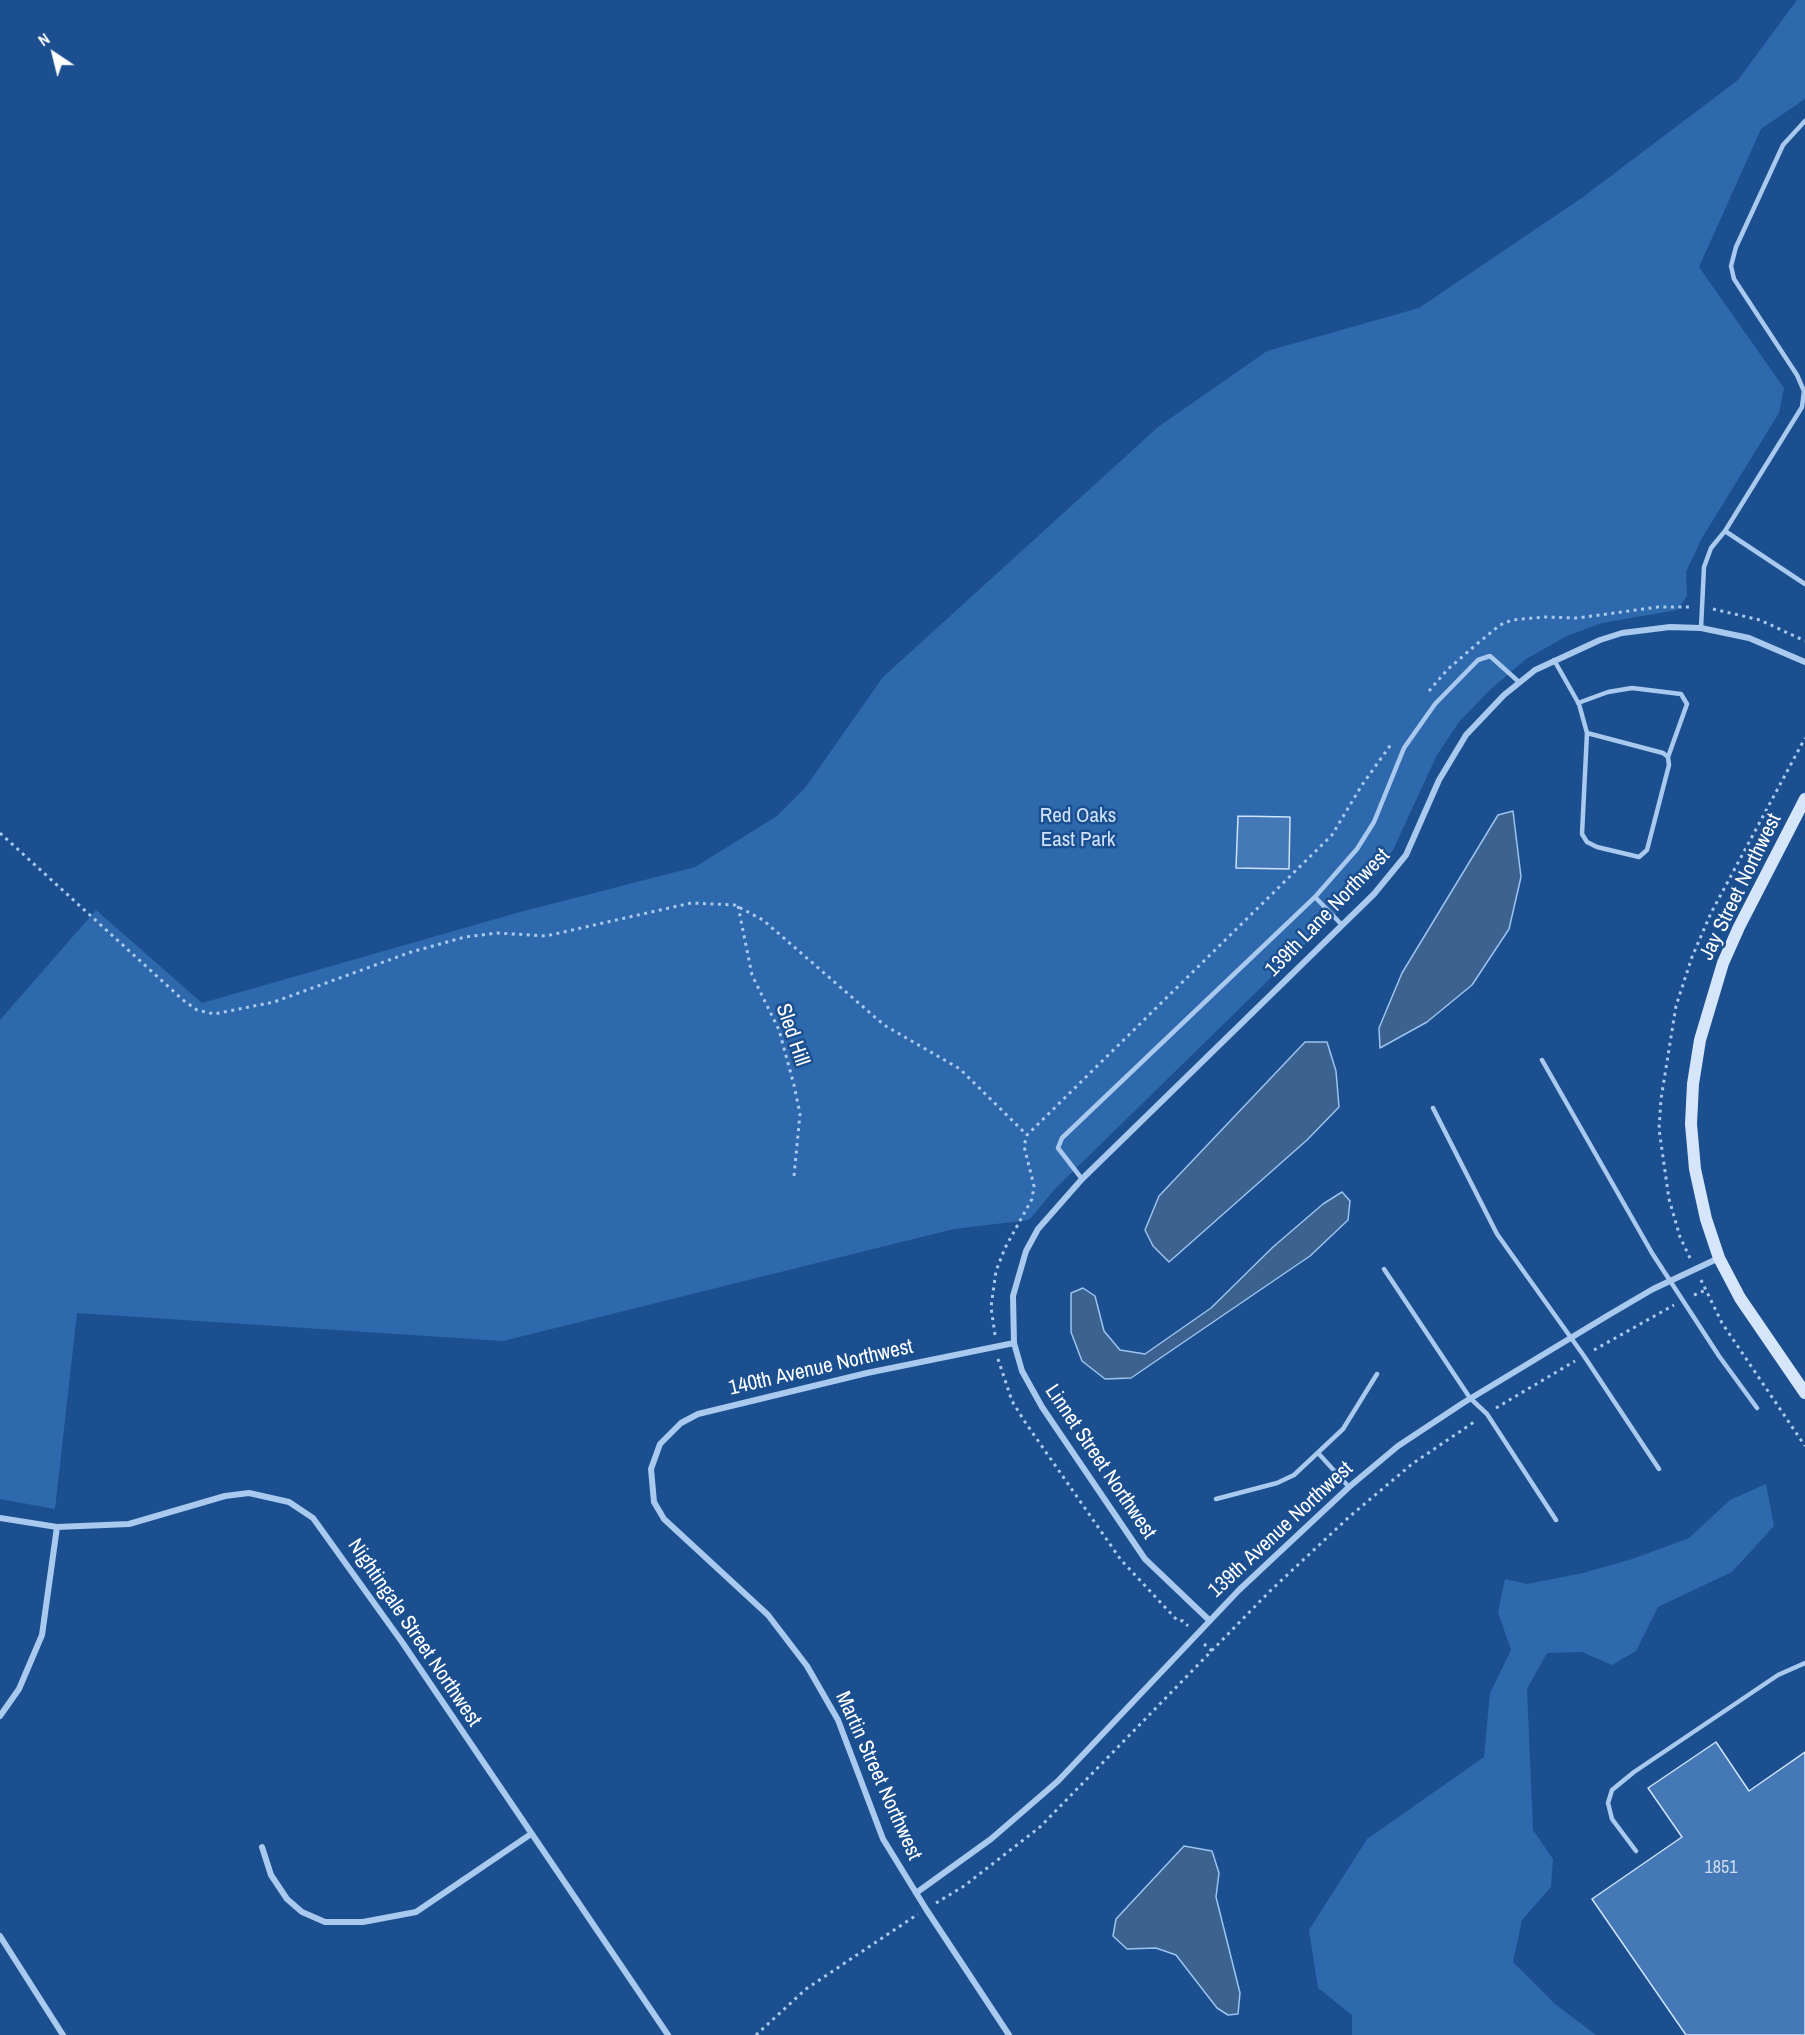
<!DOCTYPE html>
<html>
<head>
<meta charset="utf-8">
<style>
  body { margin:0 }
  #map { position:relative; width:1805px; height:2035px; overflow:hidden; background:#1b4f8f; font-family:"Archivo Narrow",sans-serif }
  canvas { display:block }
  .north { position:absolute; left:24px; top:24px; width:60px; height:60px; -webkit-text-stroke:4px #1b4f8f; paint-order:stroke; rotate:325deg; font-size:16px; font-weight:700; line-height:24px; text-align:center; color:#fff }
  .north::after { content:''; display:block; margin:auto; width:21px; height:27px; background:#fff; clip-path:polygon(50% 0,100% 100%,50% 72%,0 100%) }
</style>
</head>
<body>
<div id="map">
<canvas width="1805" height="2035"></canvas>
<div class="north">N</div>
</div>
<script>
const c = document.querySelector('canvas').getContext('2d');
c.lineJoin = 'round';
function fillPath(path, color) { c.fillStyle = color; c.fill(path, 'evenodd'); }
const toPath = rows => new Path2D(rows.map(r => 'M' + r).join(''));
function stroke(path, color, width, dash) { c.strokeStyle = color; c.lineWidth = width; c.lineCap = dash ? 'butt' : 'round'; c.setLineDash(dash || []); c.stroke(path); }
function drawText(font, color, halo, rows, align = 'center') {
  c.font = font + ' "Archivo Narrow",sans-serif'; c.lineWidth = 5; c.setLineDash([]); c.textBaseline = 'middle'; c.strokeStyle = halo; c.fillStyle = color; for (const [text, x, y, turn = 0] of rows) {
    c.save(); c.translate(x, y); c.rotate((+turn || 0) * Math.PI / 180); c.textAlign = isNaN(turn) ? turn : align; if (halo) c.strokeText(text, 0, 0); c.fillText(text, 0, 0); c.restore();
  }
}
fillPath(toPath([
  [1797,0,1805,0,1805,99,1761,129,1699,267,1784,388,1779,413,1702,538,1686,572,1687,596,1677,610,1602,623,1567,636,1526,659,1491,689,1459,722,1437,755,1393,850,1374,877,1055,1189,1029,1220,954,1229,503,1341,77,1313,55,1509,0,1499,0,1020,96,910,202,1003,520,912,695,867,777,816,805,788,883,677,1158,427,1267,351,1419,308,1583,197,1738,80],
  [1766,1484,1774,1526,1732,1572,1658,1607,1636,1651,1612,1665,1582,1652,1547,1653,1527,1689,1533,1830,1553,1859,1551,1887,1522,1920,1513,1962,1555,2004,1596,2035,1352,2035,1352,2015,1318,1988,1309,1930,1367,1839,1484,1757,1490,1693,1511,1650,1498,1612,1505,1579,1527,1584,1583,1573,1632,1559,1689,1538,1730,1500]
]), '#2e69ad');
const water = toPath([
  [1513,811,1521,877,1509,929,1472,985,1427,1022,1380,1048,1379,1028,1402,973,1498,815,1513,811],
  [1305,1042,1327,1042,1336,1071,1339,1107,1307,1140,1169,1262,1153,1246,1145,1230,1159,1196,1305,1042],
  [1342,1192,1350,1201,1348,1220,1310,1256,1131,1378,1105,1379,1082,1361,1071,1332,1071,1293,1083,1288,1095,1296,1104,1331,1120,1350,1145,1354,1211,1308,1273,1247,1323,1204,1342,1192],
  [1184,1846,1212,1851,1219,1873,1216,1897,1240,1993,1238,2014,1228,2015,1217,2008,1176,1955,1156,1948,1127,1949,1113,1936,1116,1919,1184,1846]
]);
fillPath(water, '#3c6290');
stroke(water, '#9cc4f0', 1.5);
const building = toPath([
  [1238,816,1290,817,1289,869,1236,868,1238,816],
  [1716,1742,1749,1791,1805,1752,1805,2035,1686,2035,1592,1899,1682,1837,1648,1788,1716,1742]
]);
fillPath(building, '#4478b7');
stroke(building, '#cfe3fa', 1.5);
stroke(toPath([
  [1713,609,1760,620,1805,641],
  [1429,691,1447,670,1478,643,1500,625,1512,620,1544,617,1578,618,1658,607,1691,607],
  [0,833,183,1000,197,1010,214,1014,274,1002,411,952,465,937,497,933,546,936,691,903,735,905,763,920,884,1025,960,1069,1027,1135],
  [738,906,752,975,779,1030,794,1085,800,1114,794,1176],
  [1690,1258,1680,1237,1669,1199,1659,1129,1661,1099,1676,1006,1692,957,1711,913,1805,738],
  [1701,1280,1722,1323,1805,1446],
  [1694,1295,1706,1290],
  [995,1335,991,1307,996,1271,1005,1248,1032,1199,1034,1186,1024,1146,1027,1135,1332,835,1362,785,1392,743],
  [1594,1350,1674,1305],
  [998,1359,1012,1401,1025,1422,1121,1560,1177,1620,1183,1621,1188,1626],
  [1496,1408,1575,1361],
  [1204,1644,1212,1651],
  [936,1903,964,1886,1040,1827,1269,1592,1349,1517,1412,1464,1477,1420],
  [756,2035,806,1989,918,1914]
]), '#a9c9ee', 3, [3, 4.5]);
stroke(toPath([
  [1725,531,1805,584],
  [1701,628,1704,567,1711,548,1725,531,1802,407,1804,391,1797,375,1734,279,1731,266,1736,247,1783,145,1805,121],
  [1554,660,1579,704,1587,733,1582,834,1587,842,1597,847,1639,857,1647,850,1669,765,1668,757,1663,753,1587,733],
  [1578,703,1608,692,1632,688,1681,694,1687,704,1668,757],
  [1315,897,1342,925],
  [1542,1060,1652,1253,1719,1356,1757,1408],
  [1433,1108,1497,1234,1584,1356,1659,1469],
  [1082,1179,1058,1148,1062,1138,1315,897,1357,849,1374,822,1404,748,1435,704,1478,660,1490,656,1519,682],
  [1384,1269,1470,1398,1487,1414,1556,1520],
  [1319,1454,1349,1487],
  [1216,1499,1277,1483,1294,1475,1343,1429,1377,1374],
  [1636,1851,1612,1819,1608,1803,1612,1790,1634,1772,1778,1675,1805,1663]
]), '#a9c9ee', 4.5);
stroke(toPath([
  [0,1518,57,1527,129,1524,225,1496,249,1493,289,1502,313,1518,402,1642,668,2035],
  [1209,1620,1145,1559,1042,1407,1022,1371,1014,1343,1013,1296,1026,1251,1038,1229,1082,1179,1374,894,1406,855,1439,780,1466,735,1504,695,1535,670,1600,640,1622,633,1670,627,1701,628,1749,638,1805,662],
  [0,1716,19,1689,42,1635,57,1527],
  [262,1847,271,1875,287,1899,302,1912,325,1922,363,1922,416,1912,531,1834],
  [916,1893,991,1839,1058,1781,1239,1590,1349,1487,1398,1446,1463,1403,1607,1316,1653,1289,1719,1258],
  [0,1936,63,2035],
  [1009,2035,926,1909,883,1839,838,1720,807,1666,768,1615,664,1519,654,1502,651,1469,660,1444,681,1423,698,1414,867,1373,1014,1343]
]), '#a9c9ee', 6);
stroke(toPath([
  [1805,799,1739,927,1723,963,1700,1040,1693,1084,1691,1124,1695,1169,1706,1219,1719,1258,1740,1298,1805,1393]
]), '#d6e6fa', 12);
drawText('18px', '#d0dded', null, [
  ["1851",1721,1868]
]);
drawText('21px', '#cfe3fa', '#1b4f8f', [
  ["Red Oaks",1078,816],
  ["East Park",1078,840]
]);
drawText('21px', '#fff', '#1b4f8f', [
  ["Jay Street Northwest",1741,887,-64],
  ["139th Lane Northwest",1328,913,-46],
  ["Sled Hill",792,1035,71],
  ["140th Avenue Northwest",821,1368,-13],
  ["Linnet Street Northwest",1100,1462,56],
  ["139th Avenue Northwest",1281,1530,-43],
  ["Nightingale Street Northwest",414,1633,56],
  ["Martin Street Northwest",878,1776,66]
]);
</script>
</body>
</html>
